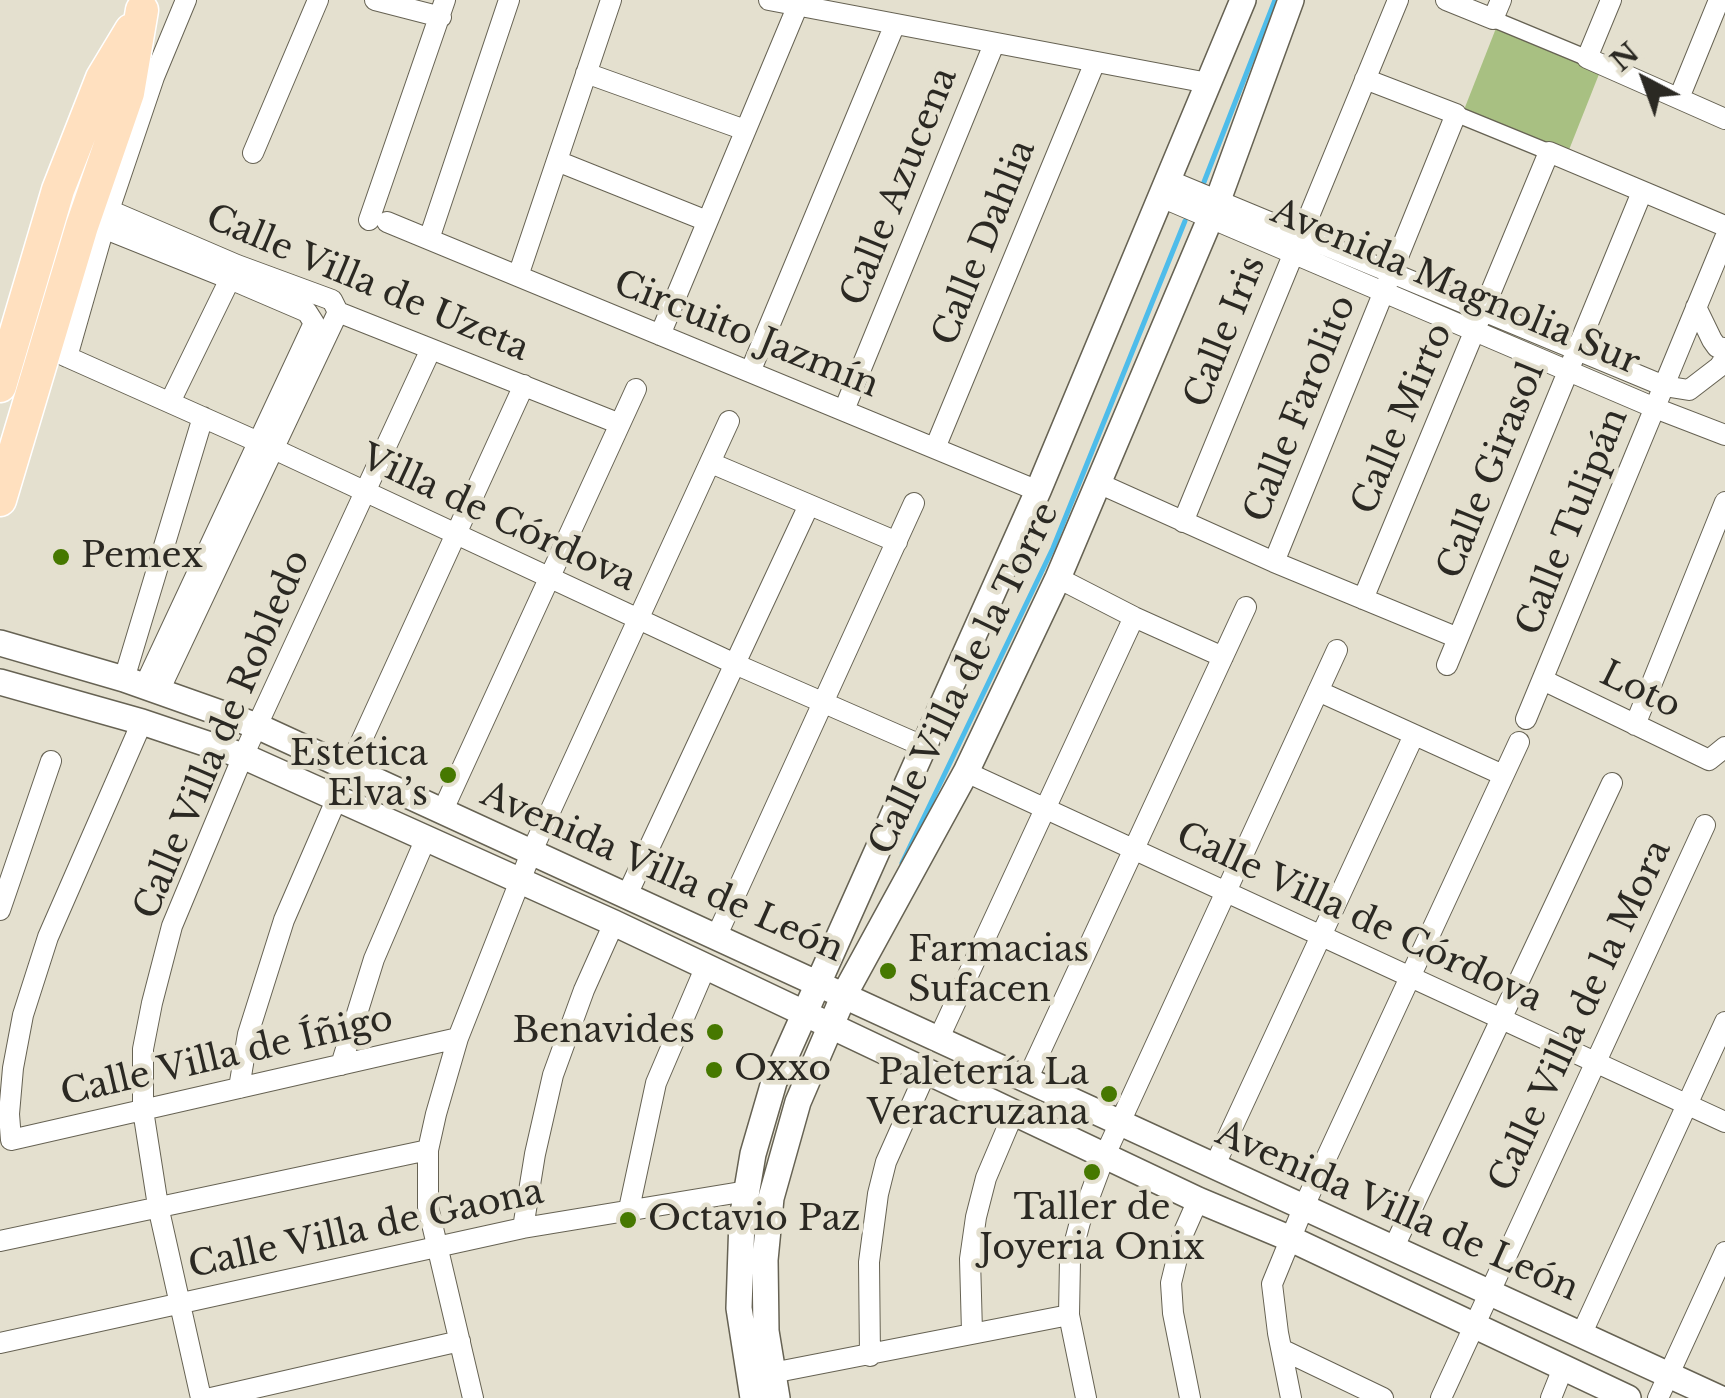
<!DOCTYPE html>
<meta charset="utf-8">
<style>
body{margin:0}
#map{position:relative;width:1725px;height:1398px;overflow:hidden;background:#e4e0cf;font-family:"Libre Baskerville",serif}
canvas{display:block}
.north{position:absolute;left:1595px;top:30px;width:100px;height:100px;-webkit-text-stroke:8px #e4e0cf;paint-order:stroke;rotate:319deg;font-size:28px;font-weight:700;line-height:40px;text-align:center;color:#2b2923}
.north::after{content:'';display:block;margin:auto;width:35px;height:45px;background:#2b2923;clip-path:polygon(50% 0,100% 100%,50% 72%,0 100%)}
</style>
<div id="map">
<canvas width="1725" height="1398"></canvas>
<div class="north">N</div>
</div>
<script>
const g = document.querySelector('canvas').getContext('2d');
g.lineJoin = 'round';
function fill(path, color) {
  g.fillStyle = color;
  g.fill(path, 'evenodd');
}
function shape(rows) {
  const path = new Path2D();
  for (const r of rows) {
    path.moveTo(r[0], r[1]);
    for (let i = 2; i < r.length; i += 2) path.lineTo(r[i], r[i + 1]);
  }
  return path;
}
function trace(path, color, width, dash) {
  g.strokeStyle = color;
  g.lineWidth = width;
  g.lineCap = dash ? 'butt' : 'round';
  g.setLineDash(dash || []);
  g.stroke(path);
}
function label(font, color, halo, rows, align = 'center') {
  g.font = font + ' "Libre Baskerville",serif';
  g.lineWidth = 9;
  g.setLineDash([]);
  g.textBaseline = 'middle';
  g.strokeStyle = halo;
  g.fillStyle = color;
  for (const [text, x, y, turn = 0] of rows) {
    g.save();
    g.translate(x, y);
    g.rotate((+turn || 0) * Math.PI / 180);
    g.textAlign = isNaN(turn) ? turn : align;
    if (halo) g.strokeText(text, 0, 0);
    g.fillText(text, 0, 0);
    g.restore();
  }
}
fill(shape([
 [1500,18,1605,59,1565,160,1460,120]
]), '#a8c082');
trace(shape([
 [1204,182,1275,0],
 [902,863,1053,548,1185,221]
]), '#4ebcea', 5);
const pedestrian = shape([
 [1493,19,1587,58],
 [1456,114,1549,152]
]);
const minor = shape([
 [375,0,441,17],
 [769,0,1208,83],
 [1446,0,1493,19,1501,0],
 [1611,0,1587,58,1725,119],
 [586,73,745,130],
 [1679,98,1719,0],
 [253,153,318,0],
 [557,161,707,221],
 [1168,180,1664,386,1689,390,1719,367,1725,358],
 [1161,197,1655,408,1725,435],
 [87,208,109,210,237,265,332,300,338,312,620,424],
 [369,220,445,0],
 [387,222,1038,491],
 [82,226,103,228,230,279,307,312,314,323,144,687],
 [429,239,509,0],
 [518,276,611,0],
 [1696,307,1712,340,1717,347,1725,348],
 [660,335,798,5],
 [45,347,274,449,735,664,925,747],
 [67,357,109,210,154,77,186,0],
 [750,372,895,24],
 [170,402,230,279],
 [844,410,994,44],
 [935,448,1095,62],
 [711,463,897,542],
 [1098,483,1274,562,1458,638],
 [1183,522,1398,0],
 [1274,562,1456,114,1365,79],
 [1058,578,1134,617,1223,657],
 [1363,599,1549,152,1725,226],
 [1447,665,1642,192],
 [124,679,203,417],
 [1543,680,1709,760,1725,747],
 [159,691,338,312],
 [1318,691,1503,775],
 [1526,719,1725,238],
 [142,722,48,937,23,1015,13,1068,9,1114,11,1140,458,1038],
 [1635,725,1725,502],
 [349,768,524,385],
 [966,772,1725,1122],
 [442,812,636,389],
 [627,895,809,505],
 [0,910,51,761],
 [717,935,914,503],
 [938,1040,1134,617],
 [341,1065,374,959,426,838],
 [1026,1082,1246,607],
 [239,1088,248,1034,284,920,337,798],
 [1214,1167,1414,735],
 [629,1209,656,1083,706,966],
 [523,1228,535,1154,553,1075,584,990,614,923],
 [0,1241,428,1150],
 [1393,1249,1612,783],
 [972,1332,970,1259,976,1217,986,1178,1014,1112],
 [1581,1335,1725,1022],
 [0,1343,523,1228,747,1191],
 [1283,1350,1383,1398],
 [870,1356,869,1262,878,1194,886,1162,927,1070],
 [772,1373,1069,1315],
 [201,1398,158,1206,143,1110,143,1049,152,1003,172,926,243,756,431,349],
 [211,1398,460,1341],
 [473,1398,428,1207,428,1150,436,1114,458,1038,531,853,729,421],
 [1086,1398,1069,1315,1070,1260,1080,1222,1105,1155,1337,650],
 [1190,1398,1173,1313,1171,1283,1183,1234,1198,1200],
 [1291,1398,1278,1333,1272,1284,1304,1206,1519,742],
 [1441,1398,1705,825],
 [1551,1398,1563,1368],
 [1658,1398,1725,1252]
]);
const tertiary = shape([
 [0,643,124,679,257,726,1719,1398],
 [0,682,142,722,243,756,614,923,1198,1200,1291,1239,1628,1398],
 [753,1398,739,1308,742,1219,753,1154,774,1082,1038,491,1243,0],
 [777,1398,766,1331,765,1260,771,1198,798,1102,844,995,966,772,1058,578,1218,200,1291,0]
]);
const primary = shape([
 [0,386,58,190,102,78,131,30],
 [0,500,82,226,128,93,142,10]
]);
trace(pedestrian, '#666253', 18);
trace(minor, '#666253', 22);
trace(tertiary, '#666253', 28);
trace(primary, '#fff', 35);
trace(pedestrian, '#fff', 15);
trace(minor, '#fff', 20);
trace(tertiary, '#fff', 25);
trace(primary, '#ffe0bf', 32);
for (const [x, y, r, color] of [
 [61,557,10,"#467800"],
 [448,775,10,"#467800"],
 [888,971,10,"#467800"],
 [715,1032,10,"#467800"],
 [714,1070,10,"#467800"],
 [1109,1094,10,"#467800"],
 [1092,1172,10,"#467800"],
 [628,1220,10,"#467800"]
]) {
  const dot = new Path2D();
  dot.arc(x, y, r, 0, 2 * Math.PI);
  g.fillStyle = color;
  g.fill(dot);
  trace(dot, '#e4e0cf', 4);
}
label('35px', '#2b2923', '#e4e0cf', [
 ["Calle Azucena",900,187,-68],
 ["Calle Dahlia",985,243,-68],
 ["Calle Villa de Uzeta",367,284,23],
 ["Avenida Magnolia Sur",1455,288,23],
 ["Calle Iris",1226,332,-68],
 ["Circuito Jazmín",746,335,22],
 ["Calle Farolito",1301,409,-68],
 ["Calle Mirto",1403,419,-67],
 ["Calle Girasol",1492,471,-68],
 ["Villa de Córdova",498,519,25],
 ["Calle Tulipán",1573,522,-68],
 ["Calle Villa de la Torre",965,679,-64],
 ["Loto",1640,691,26],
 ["Calle Villa de Robledo",223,735,-67],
 ["Avenida Villa de León",662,873,24],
 ["Calle Villa de Córdova",1359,918,25],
 ["Calle Villa de la Mora",1581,1016,-65],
 ["Calle Villa de Íñigo",227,1057,-13],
 ["Avenida Villa de León",1397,1212,24],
 ["Calle Villa de Gaona",366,1230,-12]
]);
label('35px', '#2b2923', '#e4e0cf', [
 ["Pemex",81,557],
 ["Estética",428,755,"right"],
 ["Elva’s",428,795,"right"],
 ["Farmacias",908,951],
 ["Sufacen",908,991],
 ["Benavides",695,1032,"right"],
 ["Oxxo",734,1070],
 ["Paletería La",1089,1074,"right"],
 ["Veracruzana",1089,1114,"right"],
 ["Taller de",1092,1209,"center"],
 ["Joyeria Onix",1092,1249,"center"],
 ["Octavio Paz",648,1220]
], 'left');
</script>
